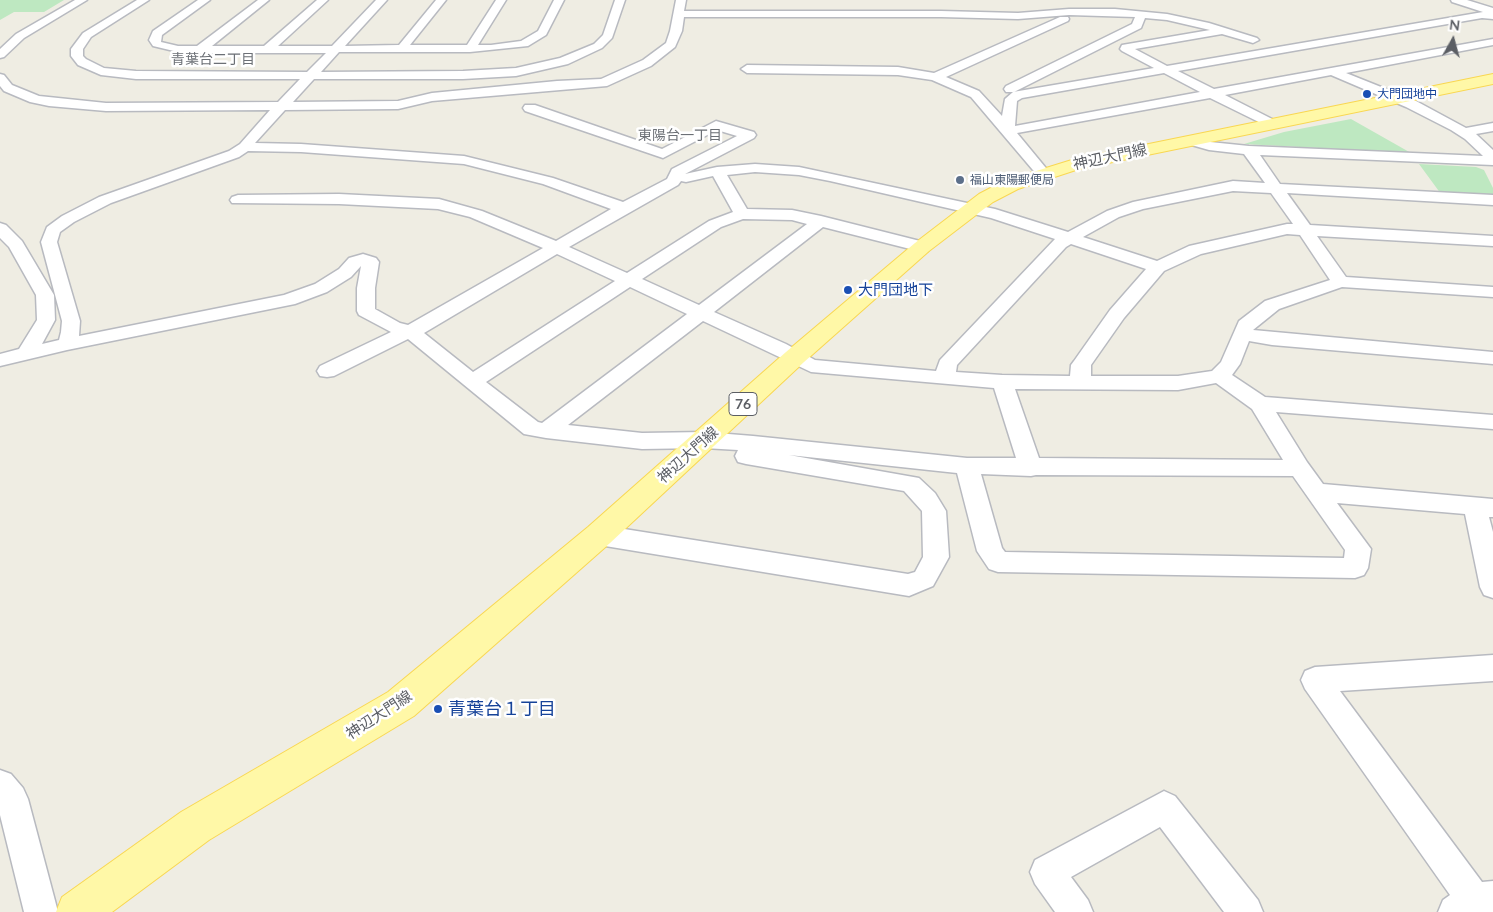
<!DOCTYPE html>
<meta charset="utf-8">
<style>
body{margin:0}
#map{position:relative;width:1493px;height:912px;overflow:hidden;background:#efede3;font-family:Lato,sans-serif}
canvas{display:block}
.north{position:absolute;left:1428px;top:15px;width:50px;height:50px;-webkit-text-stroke:4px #fff;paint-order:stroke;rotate:7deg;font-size:14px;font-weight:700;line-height:20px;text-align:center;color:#5b5e64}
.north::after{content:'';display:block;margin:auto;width:18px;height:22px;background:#5b5e64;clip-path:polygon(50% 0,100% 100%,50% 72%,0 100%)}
</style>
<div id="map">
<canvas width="1493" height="912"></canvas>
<div class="north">N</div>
</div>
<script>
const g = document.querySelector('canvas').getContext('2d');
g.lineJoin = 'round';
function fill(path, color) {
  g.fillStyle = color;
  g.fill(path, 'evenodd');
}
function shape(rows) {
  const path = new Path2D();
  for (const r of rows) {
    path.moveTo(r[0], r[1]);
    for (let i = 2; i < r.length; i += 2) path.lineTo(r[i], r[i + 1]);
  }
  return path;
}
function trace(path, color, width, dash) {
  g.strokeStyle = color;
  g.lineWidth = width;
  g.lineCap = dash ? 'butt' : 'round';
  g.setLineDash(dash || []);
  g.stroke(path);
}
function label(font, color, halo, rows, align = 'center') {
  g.font = font + ' Lato,"Noto Sans JP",sans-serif';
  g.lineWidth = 5;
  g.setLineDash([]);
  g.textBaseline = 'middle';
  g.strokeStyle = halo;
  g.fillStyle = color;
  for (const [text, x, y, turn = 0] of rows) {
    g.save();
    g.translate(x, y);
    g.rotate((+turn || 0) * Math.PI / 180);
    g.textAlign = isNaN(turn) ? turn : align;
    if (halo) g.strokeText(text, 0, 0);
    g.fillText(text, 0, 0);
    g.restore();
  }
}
fill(shape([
 [0,0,64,0,44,12,14,12,0,20],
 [1351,119,1411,153,1244,144,1284,132],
 [1419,164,1476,167,1484,170,1493,188,1493,196,1441,194]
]), '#bee8c1');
const minor = shape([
 [75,0,87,0,24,38,4,57,0,58,0,49,16,34,75,0],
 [137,0,149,0,91,37,83,49,83,56,86,59,104,68,136,71,307,72,326,53,200,53,178,52,153,46,149,40,153,31,198,0,210,0,162,35,161,42,178,46,197,46,258,0,269,0,212,46,264,46,317,0,328,0,278,46,332,46,376,0,387,0,345,46,399,45,436,0,446,0,410,45,467,45,496,0,506,0,478,45,491,45,521,41,538,31,554,0,564,0,546,35,528,46,470,52,339,52,321,72,463,71,516,68,560,58,594,44,603,35,615,0,625,0,612,38,602,48,568,64,516,76,463,79,314,79,293,102,398,101,432,93,557,81,601,79,643,60,666,43,670,31,676,0,686,0,684,11,941,11,1018,13,1069,9,1115,9,1167,14,1209,23,1257,38,1259,40,1253,43,1222,34,1135,49,1167,66,1483,12,1452,2,1451,0,1467,0,1493,8,1493,19,1482,18,1178,71,1214,89,1493,39,1493,45,1346,73,1416,101,1466,128,1493,123,1493,131,1476,134,1493,150,1493,165,1260,155,1280,184,1493,195,1493,205,1287,193,1310,225,1493,236,1493,246,1317,236,1346,277,1493,287,1493,297,1342,287,1279,309,1253,330,1493,352,1493,364,1272,345,1249,341,1240,364,1232,375,1265,397,1493,415,1493,429,1276,412,1307,462,1323,484,1493,499,1493,517,1489,517,1493,532,1493,598,1484,595,1480,587,1465,514,1337,503,1371,549,1368,568,1364,575,1355,578,998,572,989,569,977,551,957,473,789,455,919,478,935,493,946,511,949,557,933,586,909,596,599,545,590,542,587,535,590,528,599,525,908,574,915,572,923,557,922,511,904,491,746,464,738,462,735,456,738,450,704,448,642,449,546,438,524,434,408,339,334,376,327,377,320,376,317,371,320,366,391,332,359,315,357,311,357,288,361,266,351,277,327,292,295,304,67,350,0,366,0,354,19,349,37,320,36,295,9,247,0,238,0,223,6,225,22,241,54,295,55,320,42,344,59,340,61,332,62,321,41,242,47,227,62,216,99,197,229,151,240,144,270,110,106,111,49,106,30,102,4,91,0,86,0,74,4,75,12,85,39,96,106,103,278,102,300,79,136,79,101,75,78,65,71,56,71,49,83,33,137,0],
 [1069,15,1135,17,1132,24,1006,86,1004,89,1006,92,1014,92,1141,28,1145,18,1167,20,1210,30,1122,45,1120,49,1122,51,1154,68,1013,92,1005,99,1002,116,979,91,946,77,1068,21,1069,19,1068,17,1060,17,934,73,898,67,747,65,741,69,747,73,898,75,932,80,971,97,1038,176,1043,177,1048,176,1050,173,1017,133,1210,98,1271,128,1276,127,1278,124,1276,121,1225,95,1331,75,1406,107,1451,130,1465,139,1483,156,1249,146,1210,142,1193,137,1188,138,1186,141,1188,144,1209,150,1244,154,1265,183,1233,181,1133,202,1107,211,1068,232,995,209,799,167,755,164,717,167,685,174,754,138,756,135,754,132,716,121,662,149,535,105,525,105,523,108,525,111,663,158,717,130,737,136,672,169,667,179,623,202,553,178,464,156,301,144,255,143,285,110,398,109,432,101,607,86,651,66,675,47,682,31,684,17,941,17,1018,19,1069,15],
 [1164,73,1200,92,1015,126,1017,101,1022,98,1164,73],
 [248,151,301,152,464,164,543,184,611,209,556,241,482,211,439,199,339,194,238,195,232,197,230,200,232,203,339,204,438,209,470,217,543,248,408,325,400,323,375,309,375,288,379,262,376,258,363,254,349,258,339,269,315,284,284,295,79,336,80,321,57,242,60,232,74,222,111,203,239,157,248,151],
 [755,172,799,175,830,181,991,218,1055,239,940,360,936,371,815,360,786,344,714,312,823,227,922,252,928,251,930,247,928,243,821,216,792,210,747,209,727,175,755,172],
 [713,176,733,212,709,221,627,273,569,247,678,185,681,181,686,182,713,176],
 [1233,191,1271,193,1293,224,1287,224,1189,246,1157,261,1083,237,1119,217,1143,209,1233,191],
 [743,219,792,220,807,224,699,305,642,279,721,227,743,219],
 [1287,234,1300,235,1330,280,1265,301,1239,321,1221,362,1212,371,1178,376,1091,376,1091,365,1124,318,1164,271,1201,254,1287,234],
 [1071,244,1146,269,1110,310,1074,361,1071,365,1070,376,1002,375,956,372,957,365,1066,247,1071,244],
 [557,254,615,281,473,372,424,333,557,254],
 [630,287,687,314,542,423,538,422,486,382,630,287],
 [703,321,811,372,994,388,1016,458,967,458,753,436,704,432,642,433,568,425,703,321],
 [1216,383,1252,409,1283,460,1039,458,1015,389,1178,390,1216,383],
 [981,474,1031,476,1036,475,1293,476,1345,550,1344,558,1005,552,1002,548,981,474],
 [1493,655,1493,681,1340,691,1482,882,1493,881,1493,912,1438,912,1443,900,1450,895,1305,689,1301,680,1305,671,1315,667,1493,655],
 [0,770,11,774,23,788,28,799,58,912,24,912,0,815,0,770],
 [1164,791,1175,796,1258,900,1263,912,1224,912,1160,827,1071,877,1088,900,1093,912,1055,912,1035,884,1030,872,1035,860,1164,791]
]);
const major = shape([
 [1493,74,1493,84,1079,169,1018,189,993,202,929,251,804,362,610,543,414,716,209,840,112,912,56,912,62,897,181,812,388,692,588,527,786,352,915,243,979,194,1004,181,1075,159,1493,74]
]);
trace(minor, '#b8bac0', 3);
trace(major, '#f9d752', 2);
fill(minor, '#fff');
fill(major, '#fff8a7');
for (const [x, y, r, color] of [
 [1367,94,5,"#1a4fb4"],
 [960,180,5,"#5c6f8a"],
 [848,290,5,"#1a4fb4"],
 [438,709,5,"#1a4fb4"]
]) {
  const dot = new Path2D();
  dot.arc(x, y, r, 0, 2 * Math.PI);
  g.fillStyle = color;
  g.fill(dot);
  trace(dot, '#fff', 2);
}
label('12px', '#164399', '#fff', [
 ["大門団地中",1377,94]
], 'left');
label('12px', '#4e5e75', '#fff', [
 ["福山東陽郵便局",970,180]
], 'left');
label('14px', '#6c7076', '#fff', [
 ["青葉台二丁目",213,59],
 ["東陽台一丁目",680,135]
]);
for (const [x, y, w] of [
 [743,404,28]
]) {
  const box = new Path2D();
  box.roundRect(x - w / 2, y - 11.5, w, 23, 4);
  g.fillStyle = '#fff';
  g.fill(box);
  trace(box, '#5b5e64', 1);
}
label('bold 14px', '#5b5e64', null, [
 ["76",743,404]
]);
label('15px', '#5b5e64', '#fff', [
 ["神辺大門線",1110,157,-12],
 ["神辺大門線",688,455,-42],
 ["神辺大門線",379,715,-33]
]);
label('15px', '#164399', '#fff', [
 ["大門団地下",858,290]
], 'left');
label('18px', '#164399', '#fff', [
 ["青葉台１丁目",448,709]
], 'left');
</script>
